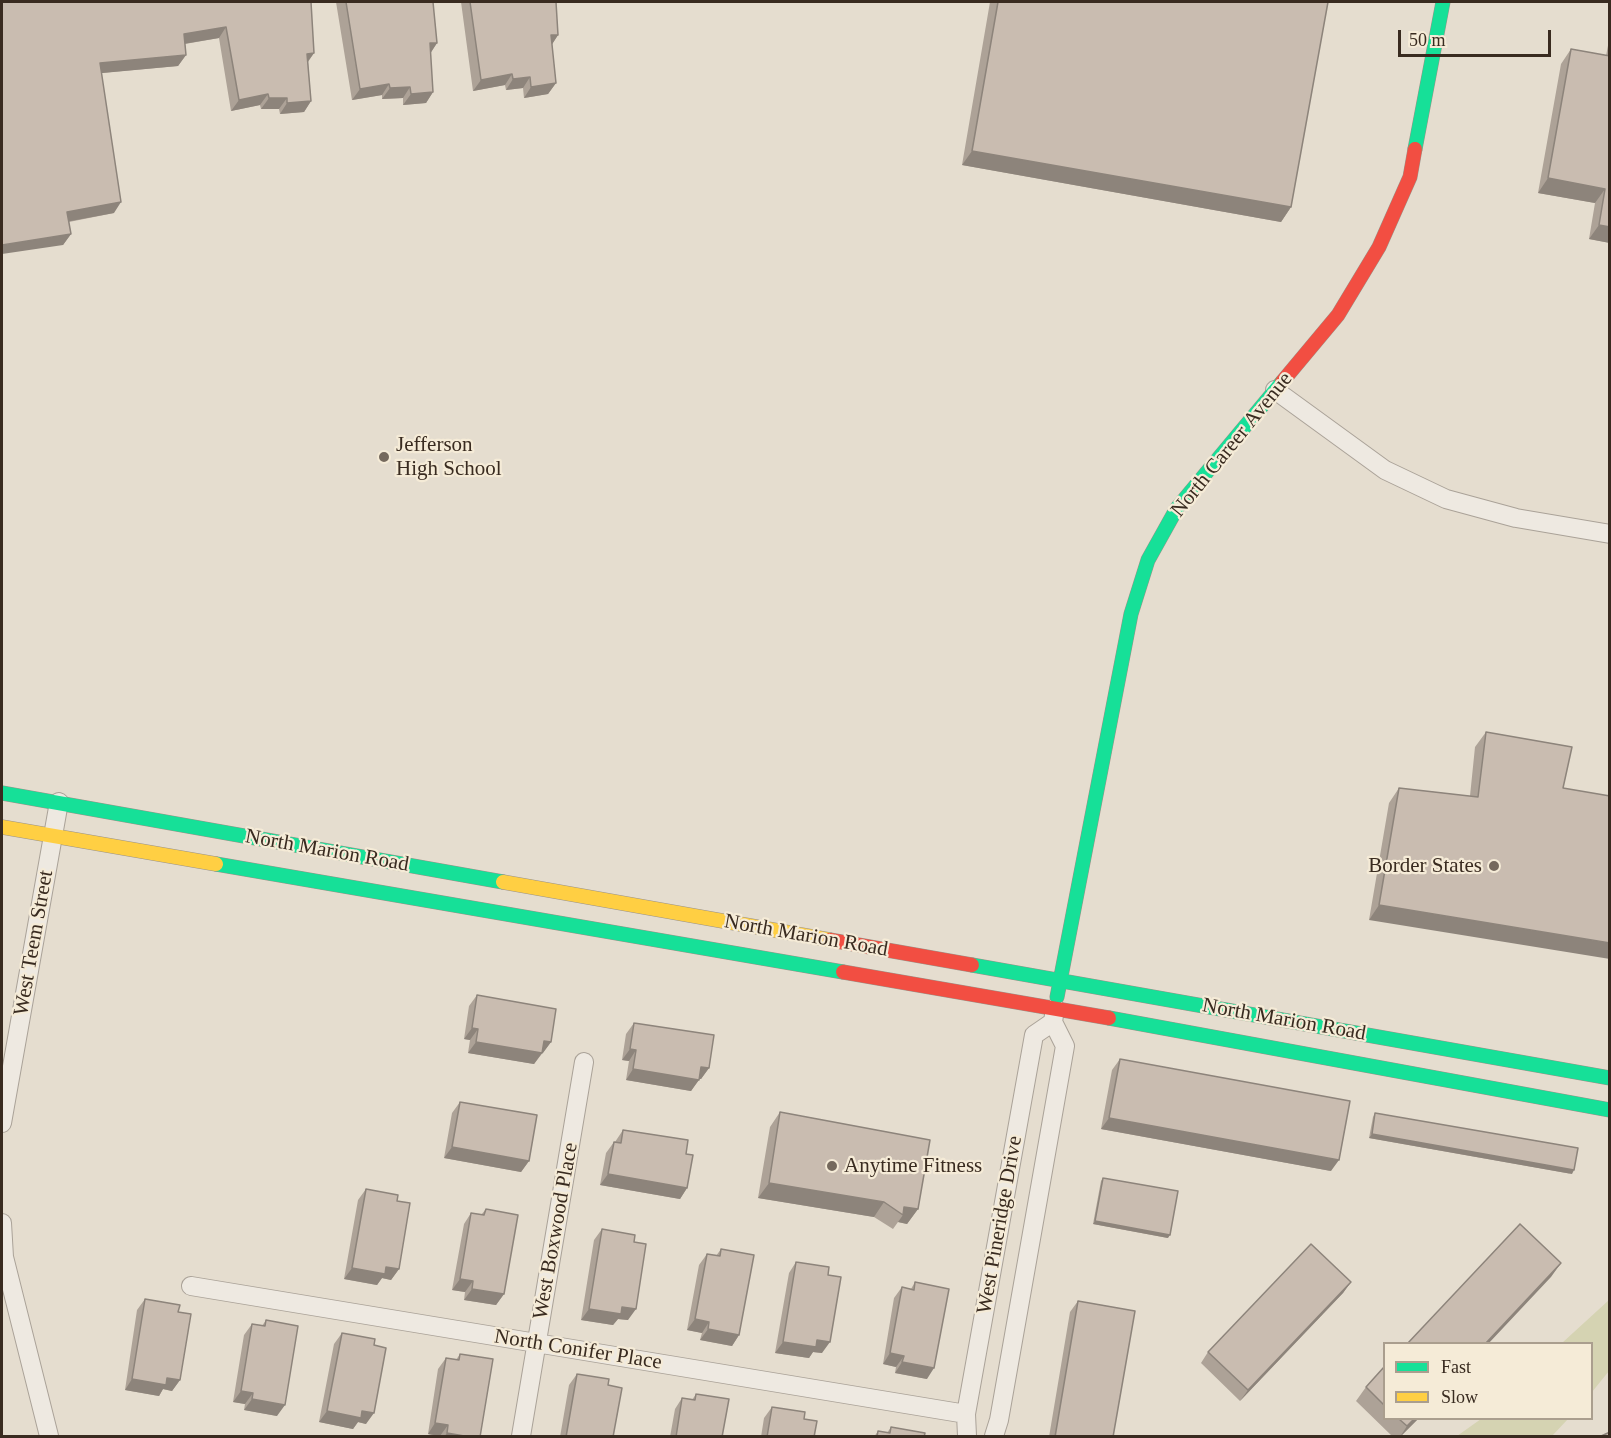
<!DOCTYPE html>
<style>
body{margin:0}
#map{position:relative;width:1611px;height:1438px;overflow:hidden;background:#e5ddcf;font-family:Georgia,serif}
canvas{display:block}
.frame{position:absolute;inset:0;border:3px solid #392b20;pointer-events:none}
.legend{position:absolute;left:1383px;top:1342px;width:210px;height:78px;box-sizing:border-box;background:#f5ebd7;border:2px solid #aa9e8e;margin:0;padding:8px 10px;list-style:none;font-size:18px;color:#392b20}
.legend li{display:flex;align-items:center;gap:12px;height:30px}
.legend b{width:30px;border:2px solid #aa9e8e}
.scale{position:absolute;left:1398px;top:30px;width:153px;height:27px;box-sizing:border-box;border:3px solid #392b20;border-top:0;padding-left:8px;font-size:18px;line-height:21px;white-space:nowrap;color:#392b20;-webkit-text-stroke:4px #f5ebd7;paint-order:stroke}
</style>
<div id="map">
<canvas width="1611" height="1438"></canvas>
<div class="frame"></div>
<ul class="legend">
<li><b style="height:8px;background:#16e098"></b>Fast</li>
<li><b style="height:8px;background:#ffcf43"></b>Slow</li>
</ul>
<div class="scale">50 m</div>
</div>
<script>
const g = document.querySelector('canvas').getContext('2d');
g.lineJoin = 'round';
function fill(path, color) {
  g.fillStyle = color;
  g.fill(path, 'evenodd');
}
function shape(rows) {
  const path = new Path2D();
  for (const r of rows) {
    path.moveTo(r[0], r[1]);
    for (let i = 2; i < r.length; i += 2) path.lineTo(r[i], r[i + 1]);
  }
  return path;
}
function trace(path, color, width, dash) {
  g.strokeStyle = color;
  g.lineWidth = width;
  g.lineCap = dash ? 'butt' : 'round';
  g.setLineDash(dash || []);
  g.stroke(path);
}
function label(font, color, halo, rows, align = 'center') {
  g.font = font + ' Georgia,serif';
  g.lineWidth = 4.5;
  g.setLineDash([]);
  g.textBaseline = 'middle';
  g.strokeStyle = halo;
  g.fillStyle = color;
  for (const [text, x, y, turn = 0] of rows) {
    g.save();
    g.translate(x, y);
    g.rotate((+turn || 0) * Math.PI / 180);
    g.textAlign = isNaN(turn) ? turn : align;
    if (halo) g.strokeText(text, 0, 0);
    g.fillText(text, 0, 0);
    g.restore();
  }
}
fill(shape([
 [1609,1300,1609,1371,1592,1392,1592,1344,1562,1343],
 [1481,1419,1481,1418,1568,1419,1552,1436,1457,1436]
]), '#d5d3b2');
const street = shape([
 [1275,390,1385,470,1446,499,1516,518,1610,534],
 [2,1123,59,802],
 [2,1223,4,1257,49,1436],
 [191,1286,966,1414],
 [521,1436,584,1062],
 [967,1436,966,1414,1034,1035,1053,1022],
 [994,1436,999,1420,1065,1046,1053,1022,1055,1008]
]);
const fast = shape([
 [1415,149,1443,2],
 [2,793,503,882],
 [216,864,843,972],
 [972,965,1610,1078],
 [1057,997,1131,614,1148,560,1177,508,1282,382],
 [1109,1018,1610,1110]
]);
const slow = shape([
 [2,827,216,864],
 [503,882,830,940]
]);
const jam = shape([
 [1282,382,1338,315,1379,247,1410,177,1415,149],
 [830,940,972,965],
 [843,972,1109,1018]
]);
trace(street, '#aaa298', 20);
trace(fast, '#9a9288', 15);
trace(slow, '#9a9288', 15);
trace(jam, '#9a9288', 15);
trace(street, '#eee9e1', 18);
trace(fast, '#16e098', 14);
trace(slow, '#ffcf43', 14);
trace(jam, '#f24e42', 14);
fill(shape([
 [2,2,311,2,314,53,308,62,311,101,304,112,280,114,279,109,261,109,260,105,231,111,219,38,185,44,186,55,178,66,101,73,114,213,69,222,71,234,63,245],
 [336,2,433,2,437,43,430,53,433,92,426,103,403,105,403,98,382,99,382,95,352,100],
 [461,2,556,2,558,35,552,44,556,83,548,94,524,98,523,88,506,90,505,85,473,91],
 [990,2,1328,2,1291,207,1281,222,962,165],
 [1610,35,1610,243,1589,239,1595,203,1538,193,1561,64,1571,49,1606,56],
 [1486,732,1572,747,1369,920,1389,803,1399,788,1470,796,1475,747],
 [477,995,551,1042,534,1064,468,1053,470,1040,464,1039,469,1006],
 [634,1023,709,1068,701,1079,699,1079,691,1091,626,1080,629,1061,622,1060,626,1034],
 [1120,1059,1331,1171,1101,1129,1112,1070],
 [460,1102,529,1161,521,1172,444,1158,452,1113],
 [780,1112,918,1209,907,1224,898,1222,893,1229,874,1217,758,1198,770,1127],
 [1375,1113,1572,1174,1369,1138,1373,1117],
 [623,1130,686,1154,687,1188,680,1199,600,1185,606,1153,614,1142,615,1142],
 [1103,1178,1168,1238,1093,1224,1101,1181],
 [366,1189,397,1201,399,1269,391,1280,382,1278,377,1285,344,1279,358,1200],
 [486,1209,504,1294,496,1305,464,1300,465,1292,452,1290,464,1224,471,1213,481,1215],
 [602,1229,634,1242,628,1320,618,1319,613,1325,581,1320,594,1240],
 [721,1249,739,1335,732,1346,700,1340,702,1333,687,1330,699,1265,707,1254,716,1256],
 [796,1262,828,1275,822,1353,813,1352,809,1358,775,1353,789,1273],
 [915,1282,927,1379,895,1373,896,1367,883,1364,894,1298,902,1287,911,1289],
 [1351,1282,1343,1293,1240,1401,1201,1363,1208,1352],
 [145,1299,178,1312,180,1380,172,1391,163,1389,159,1396,125,1390,137,1310],
 [1078,1301,1113,1437,1049,1437,1070,1312],
 [266,1320,277,1416,244,1410,245,1404,233,1402,244,1335,252,1324,262,1326],
 [342,1333,374,1345,366,1424,358,1422,353,1429,319,1422,334,1344],
 [460,1354,480,1437,440,1437,428,1434,438,1369,446,1358,456,1360],
 [1384,1367,1384,1419,1418,1419,1400,1437,1393,1437,1356,1401,1366,1387],
 [577,1374,608,1385,613,1437,560,1437,569,1385],
 [696,1394,722,1437,670,1437,675,1409,682,1398,692,1400],
 [772,1407,804,1419,814,1437,761,1437,764,1418],
 [891,1427,924,1437,874,1437,878,1431,887,1433]
]), '#ada297');
fill(shape([
 [226,27,219,38,177,45,184,34],
 [551,35,558,35,551,46],
 [430,43,437,43,430,54],
 [314,53,306,64,307,54],
 [186,55,178,66,92,74,100,63],
 [512,74,505,85,473,91,481,80],
 [530,77,523,88,506,90,513,79],
 [556,83,548,94,524,98,531,87],
 [389,84,382,95,352,100,360,89],
 [410,87,403,98,382,99,390,88],
 [433,92,426,103,403,105,411,94],
 [268,94,260,105,231,111,239,100],
 [269,98,287,98,279,109,261,109],
 [311,101,304,112,280,114,287,103],
 [972,151,1291,207,1281,222,962,165],
 [1548,178,1605,189,1595,203,1538,193],
 [121,202,114,213,60,223,67,212],
 [1599,225,1610,227,1610,243,1589,239],
 [71,234,63,245,2,254,2,245],
 [1379,905,1610,943,1610,959,1369,920],
 [472,1028,478,1029,470,1040,464,1039],
 [544,1041,551,1042,543,1053,537,1052],
 [476,1042,542,1053,534,1064,468,1053],
 [630,1049,636,1050,629,1061,622,1060],
 [701,1067,709,1068,701,1079,693,1078],
 [633,1069,699,1080,691,1091,626,1080],
 [1109,1118,1339,1160,1331,1171,1101,1129],
 [1372,1134,1574,1170,1572,1174,1369,1138],
 [452,1147,529,1161,521,1172,444,1158],
 [608,1174,687,1188,680,1199,600,1185],
 [769,1183,884,1202,874,1217,758,1198],
 [904,1207,918,1209,907,1224,898,1222,903,1215],
 [1095,1221,1170,1235,1168,1238,1093,1224],
 [1561,1263,1551,1277,1488,1344,1485,1344],
 [386,1267,399,1269,391,1280,382,1278,377,1285,344,1279,352,1268],
 [460,1279,473,1281,465,1292,452,1290],
 [1351,1282,1343,1293,1240,1401,1248,1390],
 [472,1289,504,1294,496,1305,464,1300],
 [622,1307,636,1309,628,1320,618,1319,613,1325,581,1320,589,1309],
 [695,1319,709,1322,702,1333,687,1330],
 [708,1329,739,1335,732,1346,700,1340],
 [817,1340,830,1342,822,1353,813,1352,809,1358,775,1353,783,1342],
 [890,1353,904,1356,896,1367,883,1364],
 [902,1362,934,1368,927,1379,895,1373],
 [167,1378,180,1380,172,1391,163,1389,159,1396,125,1390,132,1379],
 [241,1391,253,1393,245,1404,233,1402],
 [252,1399,285,1405,277,1416,244,1410],
 [327,1411,362,1411,374,1413,366,1424,358,1422,353,1429,319,1422],
 [1414,1419,1418,1419,1400,1437,1407,1426],
 [435,1423,448,1425,440,1436,428,1434],
 [447,1433,470,1437,444,1437]
]), '#8d847b');
const building = shape([
 [2,2,311,2,314,53,307,54,311,101,287,103,287,98,269,98,268,94,239,100,226,27,184,34,186,55,100,63,121,202,67,212,71,234,2,245,2,2],
 [346,2,433,2,437,43,430,43,433,92,411,94,410,87,390,88,389,84,360,89,346,2],
 [470,2,556,2,558,35,551,35,556,83,531,87,530,77,513,79,512,74,481,80,470,2],
 [998,2,1328,2,1291,207,972,151,998,2],
 [1571,49,1610,56,1610,227,1599,225,1605,189,1548,178,1571,49],
 [1486,732,1572,747,1563,788,1610,796,1610,943,1379,905,1399,788,1478,797,1486,732],
 [477,995,556,1009,551,1042,544,1041,542,1053,476,1042,478,1029,472,1028,477,995],
 [634,1023,714,1035,709,1068,701,1067,699,1080,633,1069,636,1050,630,1049,634,1023],
 [1120,1059,1350,1101,1339,1160,1109,1118,1120,1059],
 [460,1102,537,1115,529,1161,452,1147,460,1102],
 [780,1112,930,1140,918,1209,904,1207,903,1215,884,1202,769,1183,780,1112],
 [1375,1113,1578,1148,1574,1170,1372,1134,1375,1113],
 [623,1130,688,1140,686,1154,693,1155,687,1188,608,1174,614,1142,621,1143,623,1130],
 [1103,1178,1178,1191,1170,1235,1095,1221,1103,1178],
 [366,1189,398,1195,397,1201,410,1203,399,1269,386,1267,385,1274,352,1268,366,1189],
 [486,1209,518,1215,504,1294,472,1289,473,1281,460,1279,471,1213,484,1215,486,1209],
 [1520,1224,1561,1263,1485,1344,1407,1344,1520,1224],
 [602,1229,635,1235,634,1242,646,1244,636,1309,622,1307,621,1314,589,1309,602,1229],
 [1311,1244,1351,1282,1248,1390,1208,1352,1311,1244],
 [721,1249,754,1255,739,1335,708,1329,709,1322,695,1319,707,1254,720,1256,721,1249],
 [796,1262,829,1267,828,1275,841,1277,830,1342,817,1340,816,1347,783,1342,796,1262],
 [915,1282,949,1289,934,1368,902,1362,904,1356,890,1353,902,1287,914,1290,915,1282],
 [145,1299,180,1305,178,1312,191,1314,180,1380,167,1378,166,1385,132,1379,145,1299],
 [1078,1301,1135,1311,1113,1437,1055,1437,1078,1301],
 [266,1320,298,1326,285,1405,252,1399,253,1393,241,1391,252,1324,265,1326,266,1320],
 [342,1333,375,1339,374,1345,386,1348,374,1413,362,1411,361,1418,327,1411,342,1333],
 [460,1354,493,1359,480,1437,470,1437,447,1433,448,1425,435,1423,446,1358,459,1360,460,1354],
 [1384,1367,1384,1405,1366,1387,1384,1367],
 [577,1374,609,1379,608,1385,622,1388,613,1437,566,1437,577,1374],
 [696,1394,729,1399,722,1437,676,1437,682,1398,695,1400,696,1394],
 [772,1407,805,1412,804,1419,817,1421,814,1437,767,1437,772,1407],
 [1399,1419,1414,1419,1407,1426,1399,1419],
 [891,1427,925,1433,924,1437,877,1437,878,1431,890,1433,891,1427],
 [1610,1432,1610,1437,1599,1437,1610,1432]
]);
fill(building, '#c9bcb0');
trace(building, '#8d847b', 1.5);
for (const [x, y, r, color] of [
 [384,457,6,"#75695d"],
 [1494,866,6,"#75695d"],
 [832,1166,6,"#75695d"]
]) {
  const dot = new Path2D();
  dot.arc(x, y, r, 0, 2 * Math.PI);
  g.fillStyle = color;
  g.fill(dot);
  trace(dot, '#f5ebd7', 2);
}
label('21px', '#392b20', '#f5ebd7', [
 ["Jefferson",396,445],
 ["High School",396,469],
 ["Border States",1482,866,"right"],
 ["Anytime Fitness",844,1166]
], 'left');
label('21px', '#392b20', '#f5ebd7', [
 ["North Career Avenue",1232,445,-51],
 ["North Marion Road",327,851,10],
 ["North Marion Road",806,936,10],
 ["West Teem Street",34,943,-80],
 ["North Marion Road",1284,1020,10],
 ["West Pineridge Drive",1000,1225,-80],
 ["West Boxwood Place",556,1231,-80],
 ["North Conifer Place",578,1350,9]
]);
</script>
